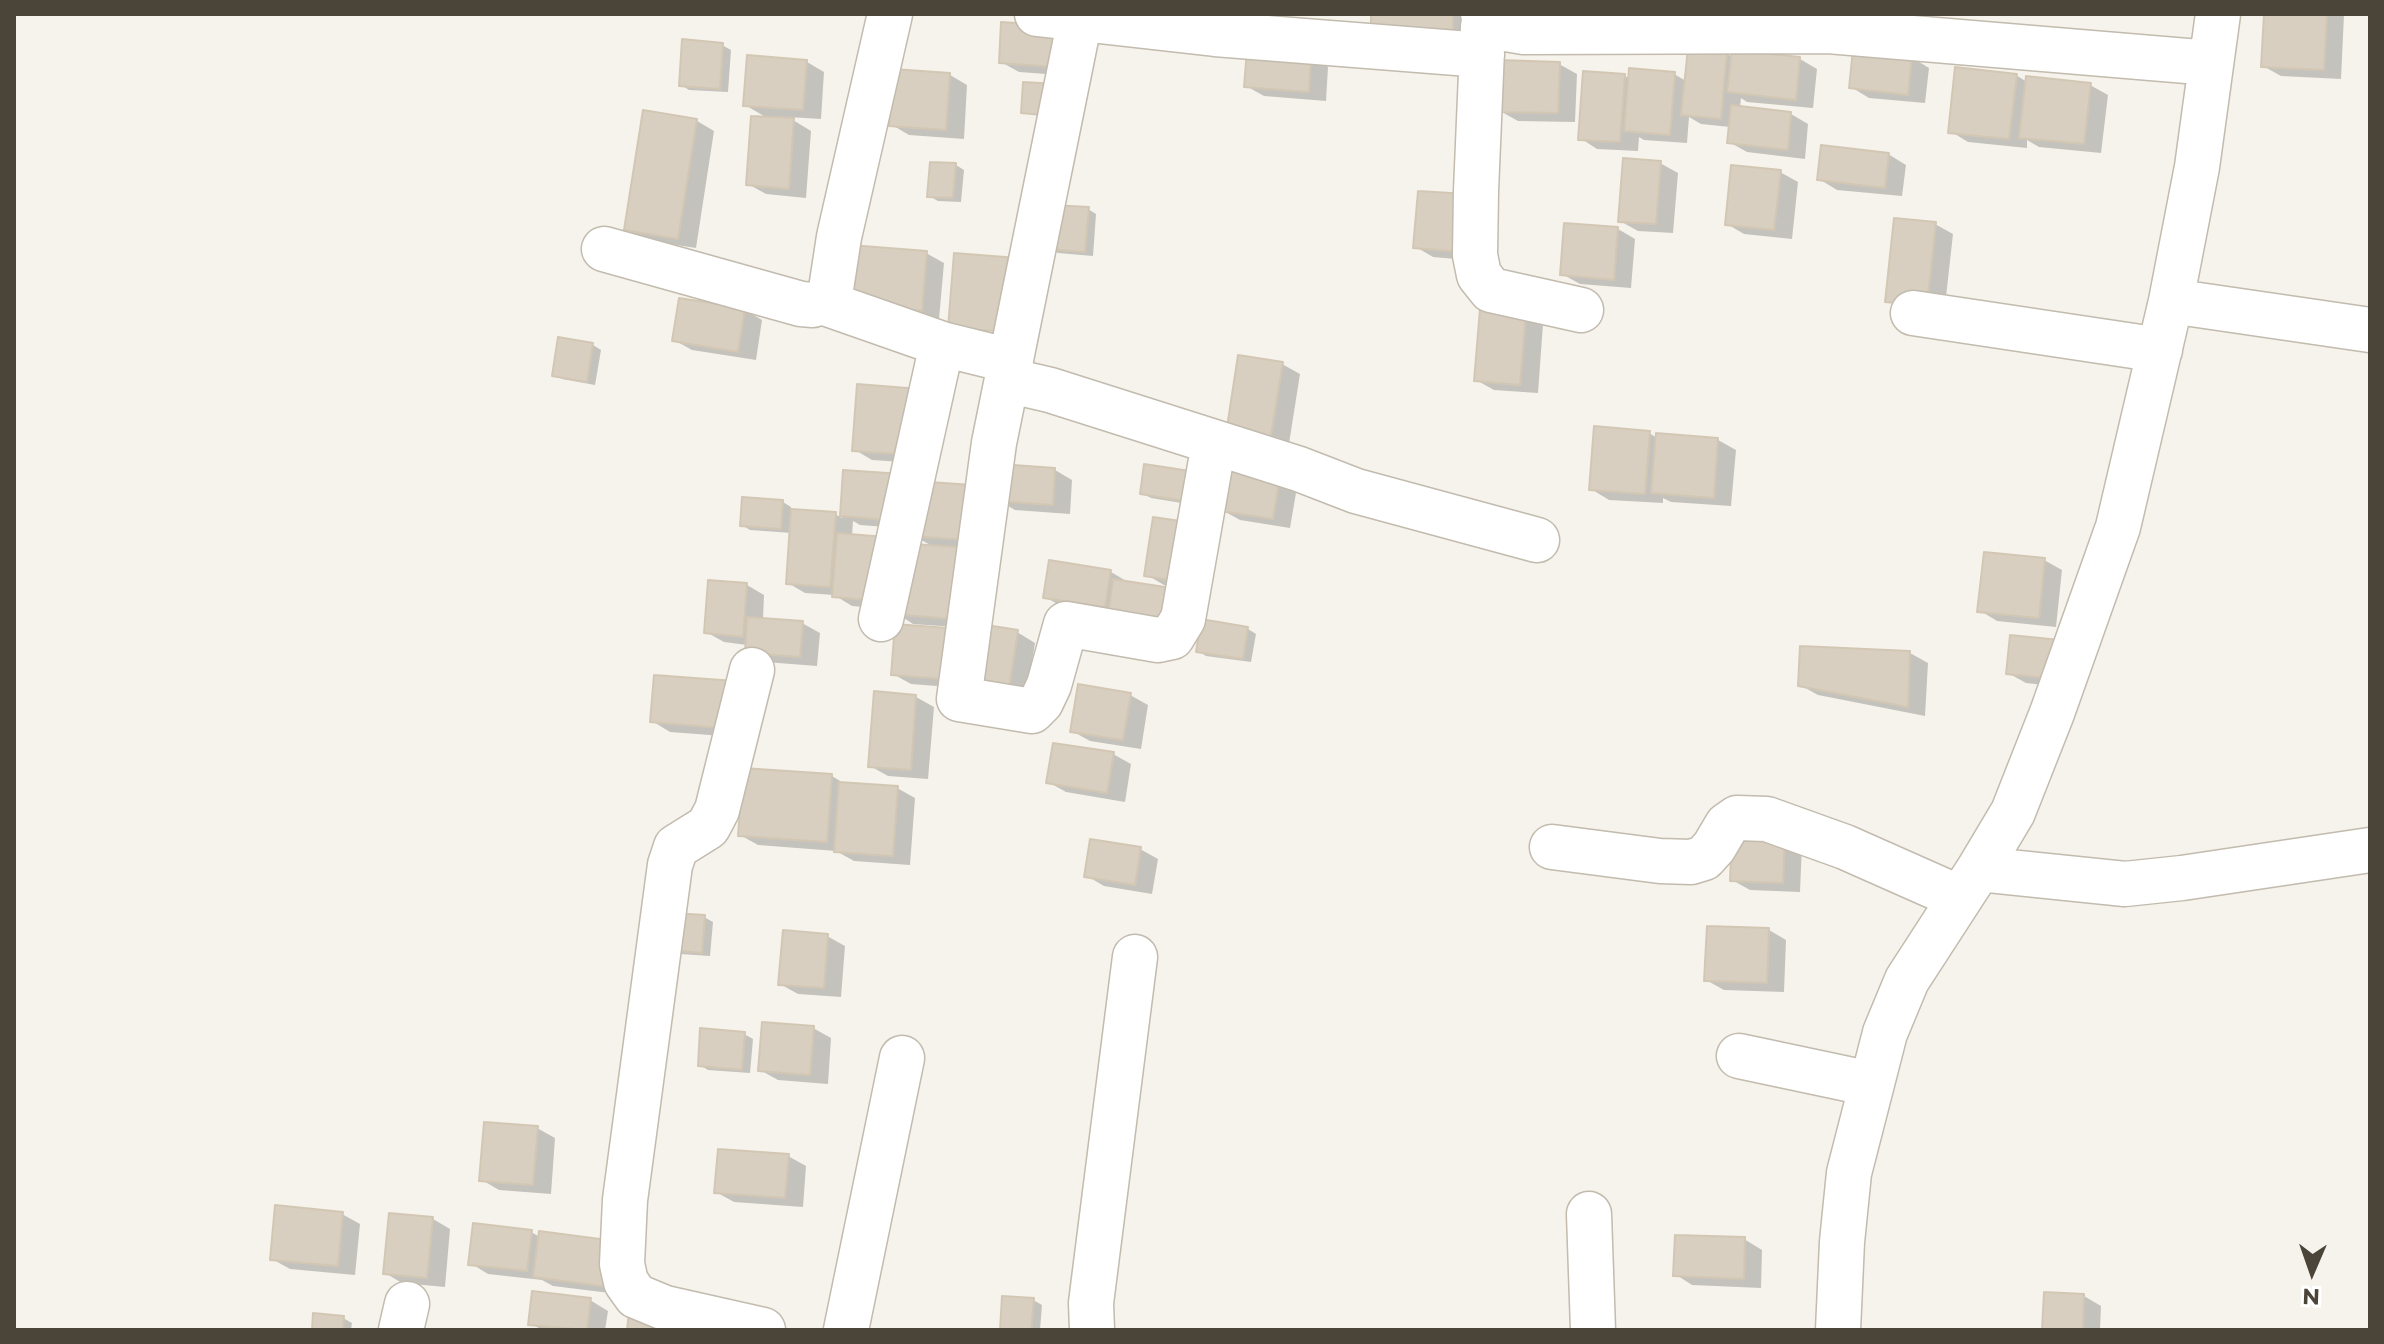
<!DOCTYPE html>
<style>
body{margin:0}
#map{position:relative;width:2384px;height:1344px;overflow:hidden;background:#f6f3ec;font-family:Montserrat,sans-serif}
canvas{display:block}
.frame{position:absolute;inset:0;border:16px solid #4b4439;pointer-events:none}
.north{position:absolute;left:2272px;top:1232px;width:80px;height:80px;-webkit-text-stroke:6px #fff;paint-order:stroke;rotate:182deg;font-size:22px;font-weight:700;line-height:32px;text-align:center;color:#4b4439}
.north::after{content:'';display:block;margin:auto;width:28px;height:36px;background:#4b4439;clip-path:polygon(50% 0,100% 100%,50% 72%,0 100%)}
</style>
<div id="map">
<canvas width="2384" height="1344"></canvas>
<div class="frame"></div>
<div class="north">N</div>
</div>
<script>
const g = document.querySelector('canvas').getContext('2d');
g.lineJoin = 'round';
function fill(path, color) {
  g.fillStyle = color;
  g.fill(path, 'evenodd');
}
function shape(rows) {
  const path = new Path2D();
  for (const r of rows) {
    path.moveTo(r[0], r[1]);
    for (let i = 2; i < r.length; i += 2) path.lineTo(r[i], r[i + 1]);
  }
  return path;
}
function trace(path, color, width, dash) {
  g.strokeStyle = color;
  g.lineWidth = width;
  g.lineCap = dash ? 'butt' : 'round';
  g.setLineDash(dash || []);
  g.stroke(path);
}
fill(shape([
 [1173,14,1277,14,1276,33],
 [1373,14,1471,14,1470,54],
 [2266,14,2344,15,2341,79,2281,76,2263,66],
 [1058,28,1073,76,1019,72,1001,62],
 [722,45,731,50,728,92,689,90,681,85],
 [1727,54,1733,57,1800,59,1817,69,1813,108,1747,102,1741,98,1740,108,1791,114,1808,124,1805,159,1747,152,1729,142,1730,127,1701,124,1689,117,1687,143,1644,140,1639,137,1638,151,1597,149,1580,138,1625,76,1630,79,1674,74,1686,81],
 [1311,56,1328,67,1326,101,1264,96,1246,86],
 [1911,57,1929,68,1925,103,1869,98,1851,87],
 [807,62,824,72,821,119,788,117,811,131,806,198,766,194,748,184,769,119,745,105],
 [1559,64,1577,74,1575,122,1518,121,1500,111],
 [950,75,967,85,964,139,909,135,892,125],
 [2016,75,2027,82,2090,85,2108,95,2101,153,2039,147,2027,140,2027,148,1968,142,1950,131],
 [644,113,697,121,714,131,696,248,644,240,626,229],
 [1888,154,1906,165,1902,196,1837,190,1819,179],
 [1660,163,1678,173,1673,233,1638,231,1620,221],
 [956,165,964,170,961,202,938,201,929,196],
 [1780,172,1798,182,1792,239,1744,234,1727,224],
 [1420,193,1479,261,1433,257,1416,247],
 [1088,209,1096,214,1093,256,1058,253,1050,248],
 [1935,224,1953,234,1944,315,1905,311,1888,301],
 [1618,229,1635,239,1631,288,1580,284,1562,274],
 [926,253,944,263,939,319,865,314],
 [745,310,762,320,756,360,692,350,674,340],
 [1525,314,1543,324,1538,393,1494,390,1476,380],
 [559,339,593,345,601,350,595,385,562,379,554,374],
 [1282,364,1300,374,1288,450,1245,443],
 [859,386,932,464,872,460,855,450],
 [1649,433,1657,438,1718,440,1736,450,1731,506,1671,502,1663,498,1663,503,1609,500,1591,489],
 [1146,466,1194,505,1151,498,1142,493],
 [1229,468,1297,487,1290,528,1240,520,1222,510],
 [1055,470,1072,480,1070,514,1015,510,998,500],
 [845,472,917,485,971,487,981,627,1017,632,1035,643,1026,697,974,689,911,684,893,674,960,631,981,629,913,624,896,613,896,610,852,606,834,595,805,593,788,583,792,533,750,530,742,525,783,502,791,507,791,511,835,514,842,518],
 [853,521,860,525,913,529,912,535,934,547,852,536],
 [1155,520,1194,590,1164,585,1147,575],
 [2044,560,2062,570,2056,627,1997,621,1979,610],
 [1111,572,1128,582,1183,633,1063,607,1045,597],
 [747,585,764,595,763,620,802,623,820,633,817,666,765,662,747,645,724,642,706,632],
 [1248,629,1256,634,1251,662,1206,656,1198,651],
 [2077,652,2072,688,2026,683,2008,673],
 [1910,653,1928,663,1925,716,1818,695,1800,685],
 [735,683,749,738,670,732,652,721],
 [1130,695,1148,705,1141,749,1090,741,1072,731],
 [916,697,934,707,928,779,888,776,870,766],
 [1113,754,1131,764,1125,802,1066,792,1048,782],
 [832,776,845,784,897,788,915,798,910,865,854,861,836,851,758,845,740,835],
 [1734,831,1802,844,1800,892,1750,890,1732,880],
 [1140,849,1158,859,1152,894,1104,886,1087,876],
 [704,917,713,922,710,956,680,954,672,949],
 [1769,930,1786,940,1784,992,1724,990,1706,980],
 [827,936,845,946,841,997,798,994,780,984],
 [813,1028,831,1038,828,1084,778,1080,760,1070],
 [744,1034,753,1039,750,1073,708,1070,700,1065],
 [537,1128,555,1138,551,1194,499,1190,482,1180],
 [788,1156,806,1166,803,1207,734,1202,716,1192],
 [342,1214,360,1224,355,1275,290,1269,272,1259],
 [433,1219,450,1229,445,1287,402,1283,385,1273],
 [531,1232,540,1237,626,1295,553,1286,542,1280,488,1274,470,1263],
 [1744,1239,1762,1250,1761,1288,1692,1285,1675,1274],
 [2084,1296,2101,1306,2100,1330,2044,1330],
 [590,1300,608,1311,605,1330,542,1330,530,1323],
 [1033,1300,1042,1305,1040,1330,1002,1330],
 [343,1318,352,1323,351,1330,314,1330]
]), '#0003');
const building = shape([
 [1371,14,1453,14,1453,45,1371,43,1371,14],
 [2264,14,2327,14,2324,70,2261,67,2264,14],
 [1001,22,1058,26,1056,67,999,63,1001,22],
 [682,39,723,43,720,89,679,86,682,39],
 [1688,48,1727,52,1721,119,1681,115,1688,48],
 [1853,49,1912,55,1908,95,1849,88,1853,49],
 [1247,50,1311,54,1309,92,1244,87,1247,50],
 [1732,50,1800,57,1796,100,1727,92,1732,50],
 [747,55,807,60,803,110,743,106,747,55],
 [1499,60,1560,62,1558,113,1498,112,1499,60],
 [1955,67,2017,74,2009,139,1948,133,1955,67],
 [1629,68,1675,72,1670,135,1624,131,1629,68],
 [893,69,950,73,946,130,889,126,893,69],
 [1583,71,1625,74,1620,142,1578,140,1583,71],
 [2026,76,2091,83,2084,144,2019,138,2026,76],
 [1023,82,1056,84,1053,116,1021,113,1023,82],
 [1731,105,1791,112,1788,150,1727,143,1731,105],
 [643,110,697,119,678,239,624,230,643,110],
 [751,116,794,118,789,189,746,185,751,116],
 [1821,145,1889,153,1885,188,1817,180,1821,145],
 [1623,158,1661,161,1656,224,1618,222,1623,158],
 [930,162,956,163,953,198,927,197,930,162],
 [1731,165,1781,170,1774,230,1725,225,1731,165],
 [1418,191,1467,194,1462,252,1413,248,1418,191],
 [1051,205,1089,207,1085,252,1048,249,1051,205],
 [1894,218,1936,222,1927,306,1885,302,1894,218],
 [1564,223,1618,227,1614,280,1560,275,1564,223],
 [850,245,927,251,922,311,845,305,850,245],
 [954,253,1018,258,1012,332,948,328,954,253],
 [679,298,745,308,738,352,672,341,679,298],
 [1480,309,1526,312,1520,385,1474,381,1480,309],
 [558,337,593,343,587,382,552,376,558,337],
 [1238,355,1283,362,1270,441,1226,434,1238,355],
 [857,384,920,389,915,455,852,451,857,384],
 [1594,426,1650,431,1645,494,1589,490,1594,426],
 [1656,433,1718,438,1714,498,1651,493,1656,433],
 [999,464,1055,468,1053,505,996,501,999,464],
 [1144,464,1190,471,1185,501,1140,494,1144,464],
 [1227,466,1280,475,1273,519,1220,511,1227,466],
 [843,470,902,474,899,521,840,516,843,470],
 [915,481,972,485,968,540,910,536,915,481],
 [742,497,783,500,781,529,740,526,742,497],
 [791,509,836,512,830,587,786,584,791,509],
 [1153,517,1187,522,1177,581,1144,576,1153,517],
 [837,533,885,537,881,601,832,597,837,533],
 [899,543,969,548,964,620,894,614,899,543],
 [1984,552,2045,558,2039,618,1977,612,1984,552],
 [1049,560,1111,570,1105,607,1043,598,1049,560],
 [1113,579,1171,588,1166,625,1108,616,1113,579],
 [708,580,747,583,743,637,704,633,708,580],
 [747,617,803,621,800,657,745,653,747,617],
 [1201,619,1248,627,1243,659,1196,652,1201,619],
 [895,624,960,629,957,680,891,675,895,624],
 [980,624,1018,630,1009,688,970,682,980,624],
 [2010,635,2060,640,2055,679,2006,674,2010,635],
 [1800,646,1910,651,1908,707,1798,686,1800,646],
 [654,675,735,681,732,729,650,722,654,675],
 [1078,684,1131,693,1123,740,1070,732,1078,684],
 [874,691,916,695,911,770,868,767,874,691],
 [1053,743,1114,752,1107,793,1046,783,1053,743],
 [743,768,832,774,827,842,738,836,743,768],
 [839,782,898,786,893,856,834,852,839,782],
 [1732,829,1785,832,1783,883,1730,881,1732,829],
 [1090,839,1141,847,1135,885,1084,877,1090,839],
 [672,913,705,915,702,953,670,950,672,913],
 [1707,926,1769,928,1767,983,1704,981,1707,926],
 [783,930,828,934,824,988,778,985,783,930],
 [762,1022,814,1026,810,1075,758,1071,762,1022],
 [700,1028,745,1032,742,1070,698,1066,700,1028],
 [484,1122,538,1126,533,1185,479,1181,484,1122],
 [718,1149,789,1154,785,1198,714,1193,718,1149],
 [275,1205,343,1212,338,1266,270,1260,275,1205],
 [389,1213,433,1217,427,1278,383,1274,389,1213],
 [473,1223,532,1230,527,1271,468,1265,473,1223],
 [539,1231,615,1241,609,1287,533,1277,539,1231],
 [1675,1235,1745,1237,1744,1279,1673,1276,1675,1235],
 [532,1291,591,1298,587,1330,528,1325,532,1291],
 [2044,1292,2084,1294,2083,1330,2042,1330,2044,1292],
 [1002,1296,1034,1298,1031,1330,1000,1330,1002,1296],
 [629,1312,695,1330,627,1330,629,1312],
 [313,1313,344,1316,343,1330,312,1330,313,1313]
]);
fill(building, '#d8cfc1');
trace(building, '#d3c7b4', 2);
const minor = shape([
 [1037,14,1215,34,1482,55],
 [1483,14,1500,28,1524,32,1828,31,2211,63],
 [1080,19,994,443,959,699,1032,711,1041,702,1049,685,1066,624,1158,640,1172,637,1183,619,1214,443],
 [1483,26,1476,191,1475,255,1479,275,1491,290,1581,310],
 [604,249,801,304,813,305,822,302,828,296,831,289,839,237,890,14],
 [2171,301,2370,330],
 [822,302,942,344,1011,361],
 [1913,313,2160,350],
 [1007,380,1050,390,1299,469,1356,491,1537,540],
 [881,619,942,344],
 [752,670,717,810,708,827,676,847,670,865,625,1200,622,1264,626,1282,636,1296,665,1308,763,1330],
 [1552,847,1660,861,1691,862,1704,858,1714,847,1727,825,1737,818,1767,819,1845,847,1960,898],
 [1979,869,2125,884,2182,878,2370,850],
 [1739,1056,1871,1084],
 [1589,1214,1593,1330],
 [401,1330,407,1304],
 [846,1330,902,1058],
 [1092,1330,1091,1303,1135,957],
 [1838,1330,1842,1242,1849,1173,1885,1033,1907,980,1979,869,2013,812,2052,713,2118,527,2171,301,2197,167,2218,14]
]);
trace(minor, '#c2bbae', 47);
trace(minor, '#fff', 44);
</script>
